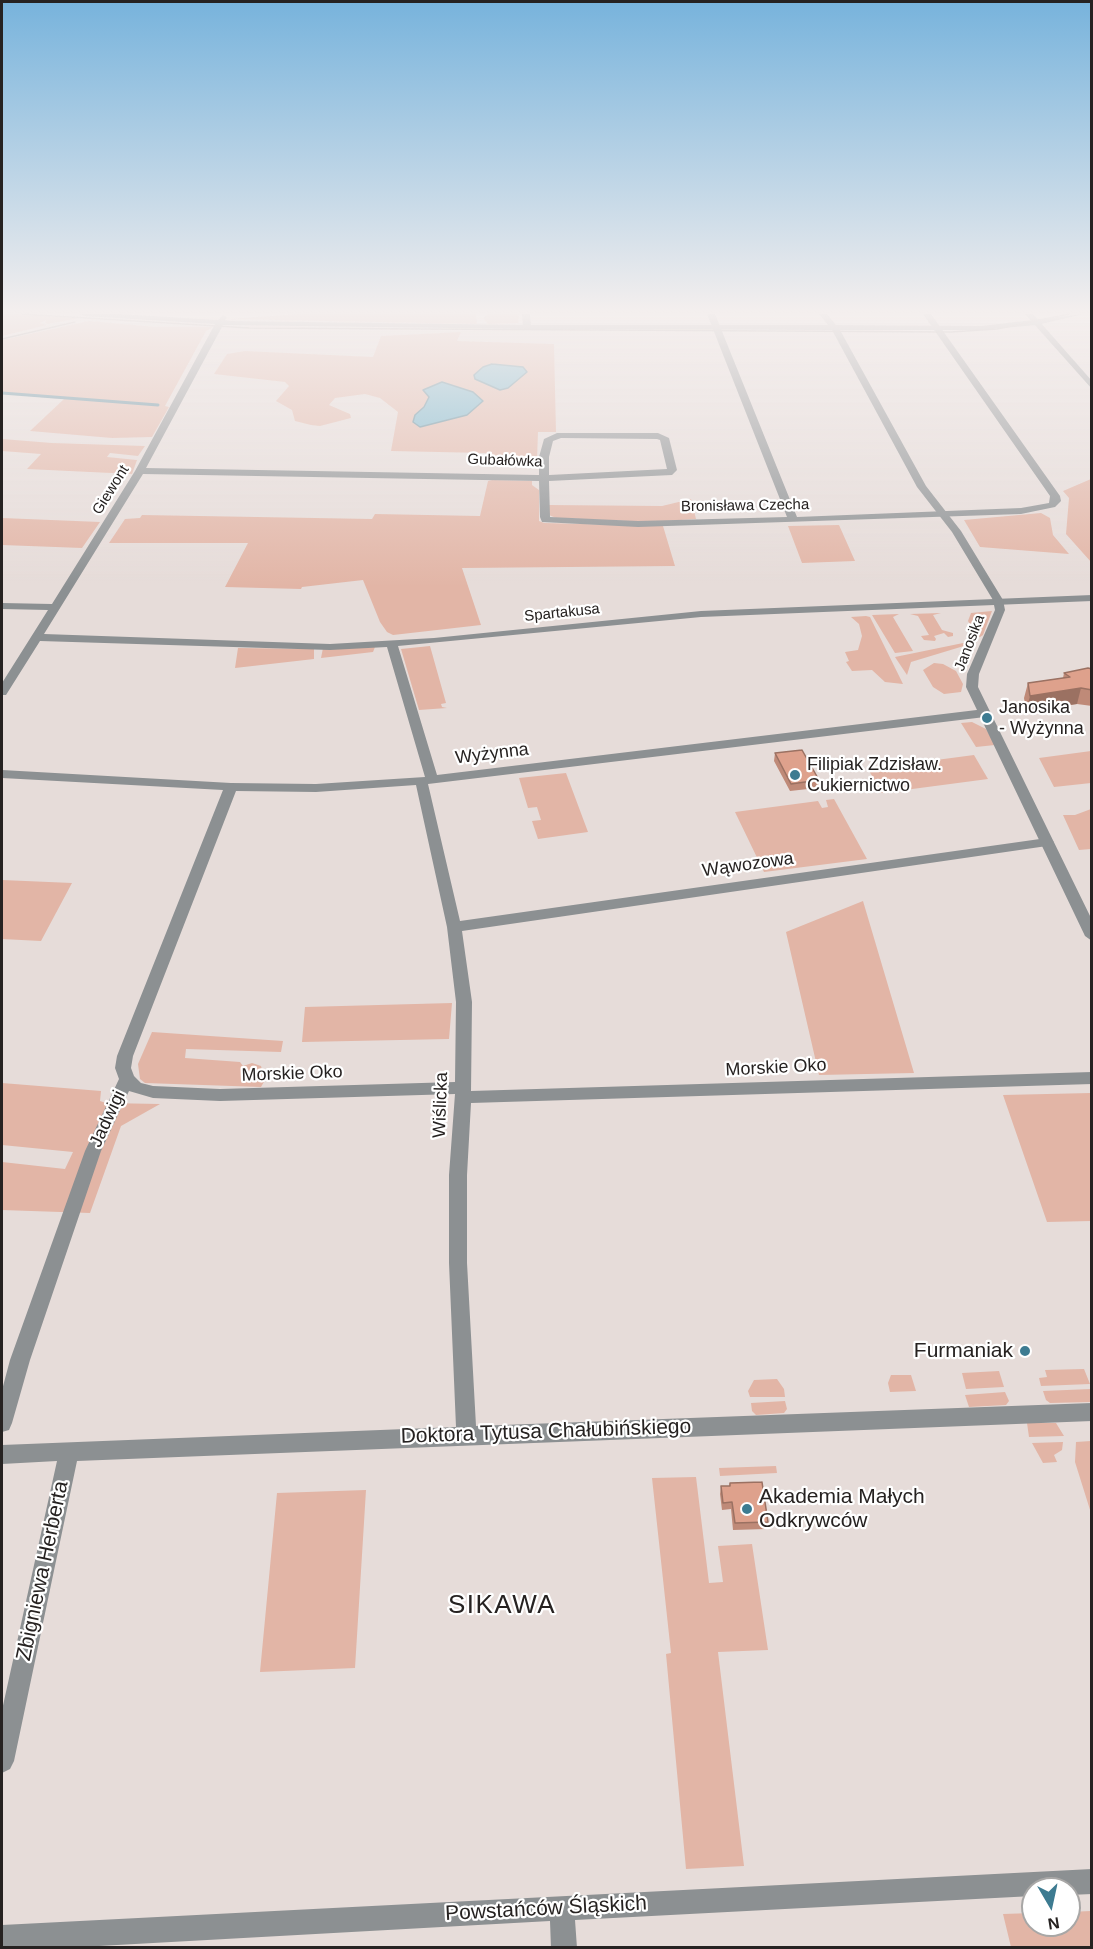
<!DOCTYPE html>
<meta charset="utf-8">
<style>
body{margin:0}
#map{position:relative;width:1093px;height:1949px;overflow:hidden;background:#e6dcd9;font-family:Helvetica,sans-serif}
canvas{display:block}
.frame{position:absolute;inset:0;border:3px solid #262221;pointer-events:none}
.north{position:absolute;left:1021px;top:1877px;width:60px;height:60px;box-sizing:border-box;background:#fff;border:2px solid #a8a7a6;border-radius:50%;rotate:171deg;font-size:16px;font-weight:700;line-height:24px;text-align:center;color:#262221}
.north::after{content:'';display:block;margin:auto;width:21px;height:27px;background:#3d7b91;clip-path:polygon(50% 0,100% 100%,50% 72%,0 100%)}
</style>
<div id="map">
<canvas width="1093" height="1949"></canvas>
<div class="frame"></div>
<div class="north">N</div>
</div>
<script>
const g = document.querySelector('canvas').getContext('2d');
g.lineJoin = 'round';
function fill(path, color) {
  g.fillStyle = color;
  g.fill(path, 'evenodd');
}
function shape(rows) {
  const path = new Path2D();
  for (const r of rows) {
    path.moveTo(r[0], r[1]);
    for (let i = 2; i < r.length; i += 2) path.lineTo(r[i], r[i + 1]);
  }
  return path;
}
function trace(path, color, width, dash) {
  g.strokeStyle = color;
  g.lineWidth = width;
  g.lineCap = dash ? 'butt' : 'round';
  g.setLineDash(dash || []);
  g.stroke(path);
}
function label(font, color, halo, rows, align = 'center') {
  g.font = font + ' Helvetica,sans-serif';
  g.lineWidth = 4.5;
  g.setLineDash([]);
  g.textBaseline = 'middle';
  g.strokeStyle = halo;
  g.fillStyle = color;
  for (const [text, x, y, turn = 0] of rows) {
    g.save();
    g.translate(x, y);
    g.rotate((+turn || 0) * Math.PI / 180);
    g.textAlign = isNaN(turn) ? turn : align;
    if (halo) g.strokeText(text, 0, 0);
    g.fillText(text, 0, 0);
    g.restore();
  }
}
fill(shape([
 [2,314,15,314,79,318,48,324,45,323,46,320,40,323,47,325,2,336],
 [299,314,476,314,477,324,229,319],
 [488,314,519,314,518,323,488,324,483,318],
 [89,321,157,327,213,327,206,331,165,406,169,407,152,437,112,438,30,431,64,399,2,394,2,340],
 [461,332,457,341,554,344,556,432,538,432,537,460,506,459,485,453,391,451,398,412,380,398,365,394,335,398,329,405,350,414,351,418,320,426,311,425,295,421,292,410,276,401,289,386,285,382,214,374,227,354,245,351,373,357,381,336],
 [2,439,52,443,145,446,138,456,110,453,107,457,137,460,132,474,27,469,41,454,2,451],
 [1091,479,1091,562,1066,534,1069,498,1063,491],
 [492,480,532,481,532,485,539,490,539,521,544,523,663,526,675,566,462,568,481,625,393,635,387,632,380,622,363,580,302,587,301,589,225,587,248,543,109,543,125,519,140,518,142,515,372,519,375,514,480,516,488,481],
 [691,499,696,519,650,522,556,518,549,515,549,505,662,506],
 [1041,513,1050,518,1053,535,1069,554,980,547,964,520],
 [2,518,100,522,82,548,2,545],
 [839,525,855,561,802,563,788,526],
 [992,611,983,635,980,637,976,635,968,621,971,613],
 [941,613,933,615,942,630,953,633,953,636,948,637,944,633,934,636,936,639,935,641,924,640,921,636,929,635,918,616,910,614],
 [899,614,893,617,913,651,895,653,872,615],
 [866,616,870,617,903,684,885,682,872,670,852,671,846,662,849,661,845,652,858,650,862,636,859,624,851,617],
 [968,642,977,642,911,662,907,675,895,657],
 [430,646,446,703,441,704,442,707,447,708,419,710,401,649],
 [375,647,373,652,321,658,323,648],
 [238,648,314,649,314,659,235,668],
 [934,663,943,664,956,671,963,684,961,692,944,694,933,687,923,670],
 [972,722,986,729,995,745,976,747,961,723],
 [1091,751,1091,783,1054,787,1039,758],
 [974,755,988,779,882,793,868,769],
 [566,773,588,832,538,839,532,821,541,820,537,807,528,808,519,778],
 [834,799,867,859,764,872,735,812,818,801,822,808,828,807,826,800],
 [1091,809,1091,849,1079,850,1063,815,1075,815],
 [2,880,72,883,41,941,2,939],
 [863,901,914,1073,819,1075,786,932],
 [452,1003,449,1039,302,1042,305,1007],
 [152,1032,239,1038,283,1041,281,1052,186,1049,185,1058,240,1062,243,1066,252,1063,261,1066,265,1080,261,1087,145,1083,140,1079,138,1064],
 [2,1083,101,1091,100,1101,106,1103,160,1104,121,1126,90,1213,2,1210,2,1162,65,1169,73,1152,2,1145],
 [1091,1093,1091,1221,1047,1222,1003,1095],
 [1084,1369,1090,1384,1041,1386,1039,1378,1047,1377,1045,1370],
 [999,1371,1004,1387,966,1389,962,1373],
 [891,1375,911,1375,916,1391,890,1392,888,1383],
 [777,1379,784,1389,785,1397,750,1397,748,1391,754,1380],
 [1091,1389,1091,1402,1050,1403,1046,1400,1043,1391],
 [1005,1392,1009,1401,1006,1405,969,1407,965,1395],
 [785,1401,787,1409,784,1413,756,1415,752,1411,751,1403],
 [1027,1423,1056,1423,1064,1436,1029,1437],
 [1091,1441,1092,1441,1091,1513,1075,1462,1076,1442],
 [1063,1442,1062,1450,1054,1455,1057,1462,1043,1463,1032,1443],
 [776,1466,777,1473,720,1476,719,1468],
 [696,1477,709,1583,723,1582,718,1546,752,1544,768,1650,718,1652,744,1866,686,1869,666,1654,671,1653,652,1478],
 [366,1490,355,1668,260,1672,277,1493],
 [1091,1911,1091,1948,1011,1947,1003,1914,1033,1913,1033,1925,1069,1925,1069,1912]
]), '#e2b5a6');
const water = shape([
 [492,364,523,367,527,372,508,388,500,390,475,379,474,375,483,367,492,364],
 [442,382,473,392,483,401,467,415,420,427,413,422,415,415,424,407,429,397,423,390,442,382]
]);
fill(water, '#6eb2cb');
trace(water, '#588798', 1.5);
trace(shape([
 [2,393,158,405]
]), '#588798', 3);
fill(shape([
 [80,314,119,314,218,320,223,315,227,317,225,320,231,321,527,325,531,327,527,329,223,325,146,468,539,475,539,457,544,439,557,433,658,433,669,438,677,470,672,475,549,481,550,517,638,521,787,517,707,314,715,314,797,517,1021,508,1049,503,1050,496,923,314,931,314,1060,496,1061,501,1055,507,1021,514,638,527,542,522,540,517,539,481,143,474,44,634,330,644,434,638,701,611,1092,595,1092,601,701,617,398,646,437,775,985,709,991,713,985,717,428,784,460,921,1047,838,1054,842,1047,846,462,931,472,1002,471,1091,1092,1072,1092,1084,471,1103,467,1175,467,1263,476,1426,1092,1403,1092,1421,77,1461,14,1761,10,1769,2,1773,2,1710,57,1461,2,1464,2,1445,456,1427,449,1263,449,1175,455,1094,220,1101,153,1098,129,1091,101,1151,30,1360,12,1423,9,1430,2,1432,2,1390,10,1360,85,1151,119,1079,115,1068,117,1056,223,790,2,778,2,770,231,783,316,784,425,777,387,647,330,650,40,641,6,695,2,695,2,683,48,610,2,609,2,603,52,604,135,471,215,324,84,316,80,314],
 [561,438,657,439,660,440,667,469,549,475,549,457,553,441,561,438],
 [416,785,447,927,456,1002,455,1082,220,1089,153,1086,141,1083,134,1076,131,1068,133,1056,236,791,316,792,416,785],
 [1025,314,1033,314,1092,381,1092,389,1025,314],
 [1092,1869,1092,1894,1069,1895,1069,1889,1033,1889,1033,1896,575,1920,577,1948,551,1948,550,1921,63,1948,2,1948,2,1925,1092,1869]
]), '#8c9092');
fill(shape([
 [522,314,530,314,531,325,828,325,819,314,827,314,836,325,981,326,1084,314,1037,325,981,330,840,330,926,486,961,531,1003,600,1005,610,979,674,978,687,1092,920,1092,941,1085,936,966,687,967,674,995,610,993,600,952,532,917,487,832,330,527,329,523,327,522,314]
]), '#8c9092');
trace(shape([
 [22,314,249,328,951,332,997,329,1069,314],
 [2,339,75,322]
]), '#8d8684', 1.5);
fill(shape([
 [1092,669,1092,706,1077,704,1026,711,1024,698,1028,683,1063,678,1064,673],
 [775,753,819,780,817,788,790,791,774,761],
 [730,1483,768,1522,766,1529,733,1530,731,1509,722,1510,720,1494,721,1486,729,1486]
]), '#bf8a78');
fill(shape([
 [1081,688,1077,704,1026,711,1030,696]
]), '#9b7162');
const building = shape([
 [1088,668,1092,669,1092,690,1081,688,1030,696,1028,683,1070,677,1064,673,1088,668],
 [802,750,819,780,791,784,775,753,802,750],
 [762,1482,768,1522,735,1523,732,1502,723,1503,721,1486,730,1486,730,1483,762,1482]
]);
fill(building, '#dea18c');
trace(building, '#9b7162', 1.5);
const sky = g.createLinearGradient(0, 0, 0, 587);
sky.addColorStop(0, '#77b3dc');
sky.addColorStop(0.53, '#f4efee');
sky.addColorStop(1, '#f4efee00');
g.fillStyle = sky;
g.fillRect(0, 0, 1093, 587);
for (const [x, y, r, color] of [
 [987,718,6,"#3d7b91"],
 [795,775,6,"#3d7b91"],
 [1025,1351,6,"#3d7b91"],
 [747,1509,6,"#3d7b91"]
]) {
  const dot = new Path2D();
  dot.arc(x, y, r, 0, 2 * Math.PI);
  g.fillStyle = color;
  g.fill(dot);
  trace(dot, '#fff', 2);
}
label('15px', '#262221', '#fff', [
 ["Gubałówka",505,461,2],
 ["Giewont",111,490,-58],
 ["Bronisława Czecha",745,506,-1],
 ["Spartakusa",562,613,-6],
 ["Janosika",970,643,-69]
]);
label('18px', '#262221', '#fff', [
 ["Janosika",999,708],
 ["- Wyżynna",999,729],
 ["Filipiak Zdzisław.",807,765],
 ["Cukiernictwo",807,786]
], 'left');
label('18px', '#262221', '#fff', [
 ["Wyżynna",492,754,-7],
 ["Wąwozowa",748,865,-8],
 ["Morskie Oko",776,1068,-3],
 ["Morskie Oko",292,1074,-2],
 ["Wiślicka",441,1105,-88],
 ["Jadwigi",108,1119,-65]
]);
label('21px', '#262221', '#fff', [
 ["Furmaniak",1013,1351],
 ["Akademia Małych",759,1497,"left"],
 ["Odkrywców",759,1521,"left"]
], 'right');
label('21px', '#262221', '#fff', [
 ["Doktora Tytusa Chałubińskiego",546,1432,-2],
 ["Zbigniewa Herberta",43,1571,-78],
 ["Powstańców Śląskich",546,1909,-3]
]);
g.letterSpacing = '1.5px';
label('26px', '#262221', '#fff', [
 ["SIKAWA",502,1606]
]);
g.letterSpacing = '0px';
</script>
